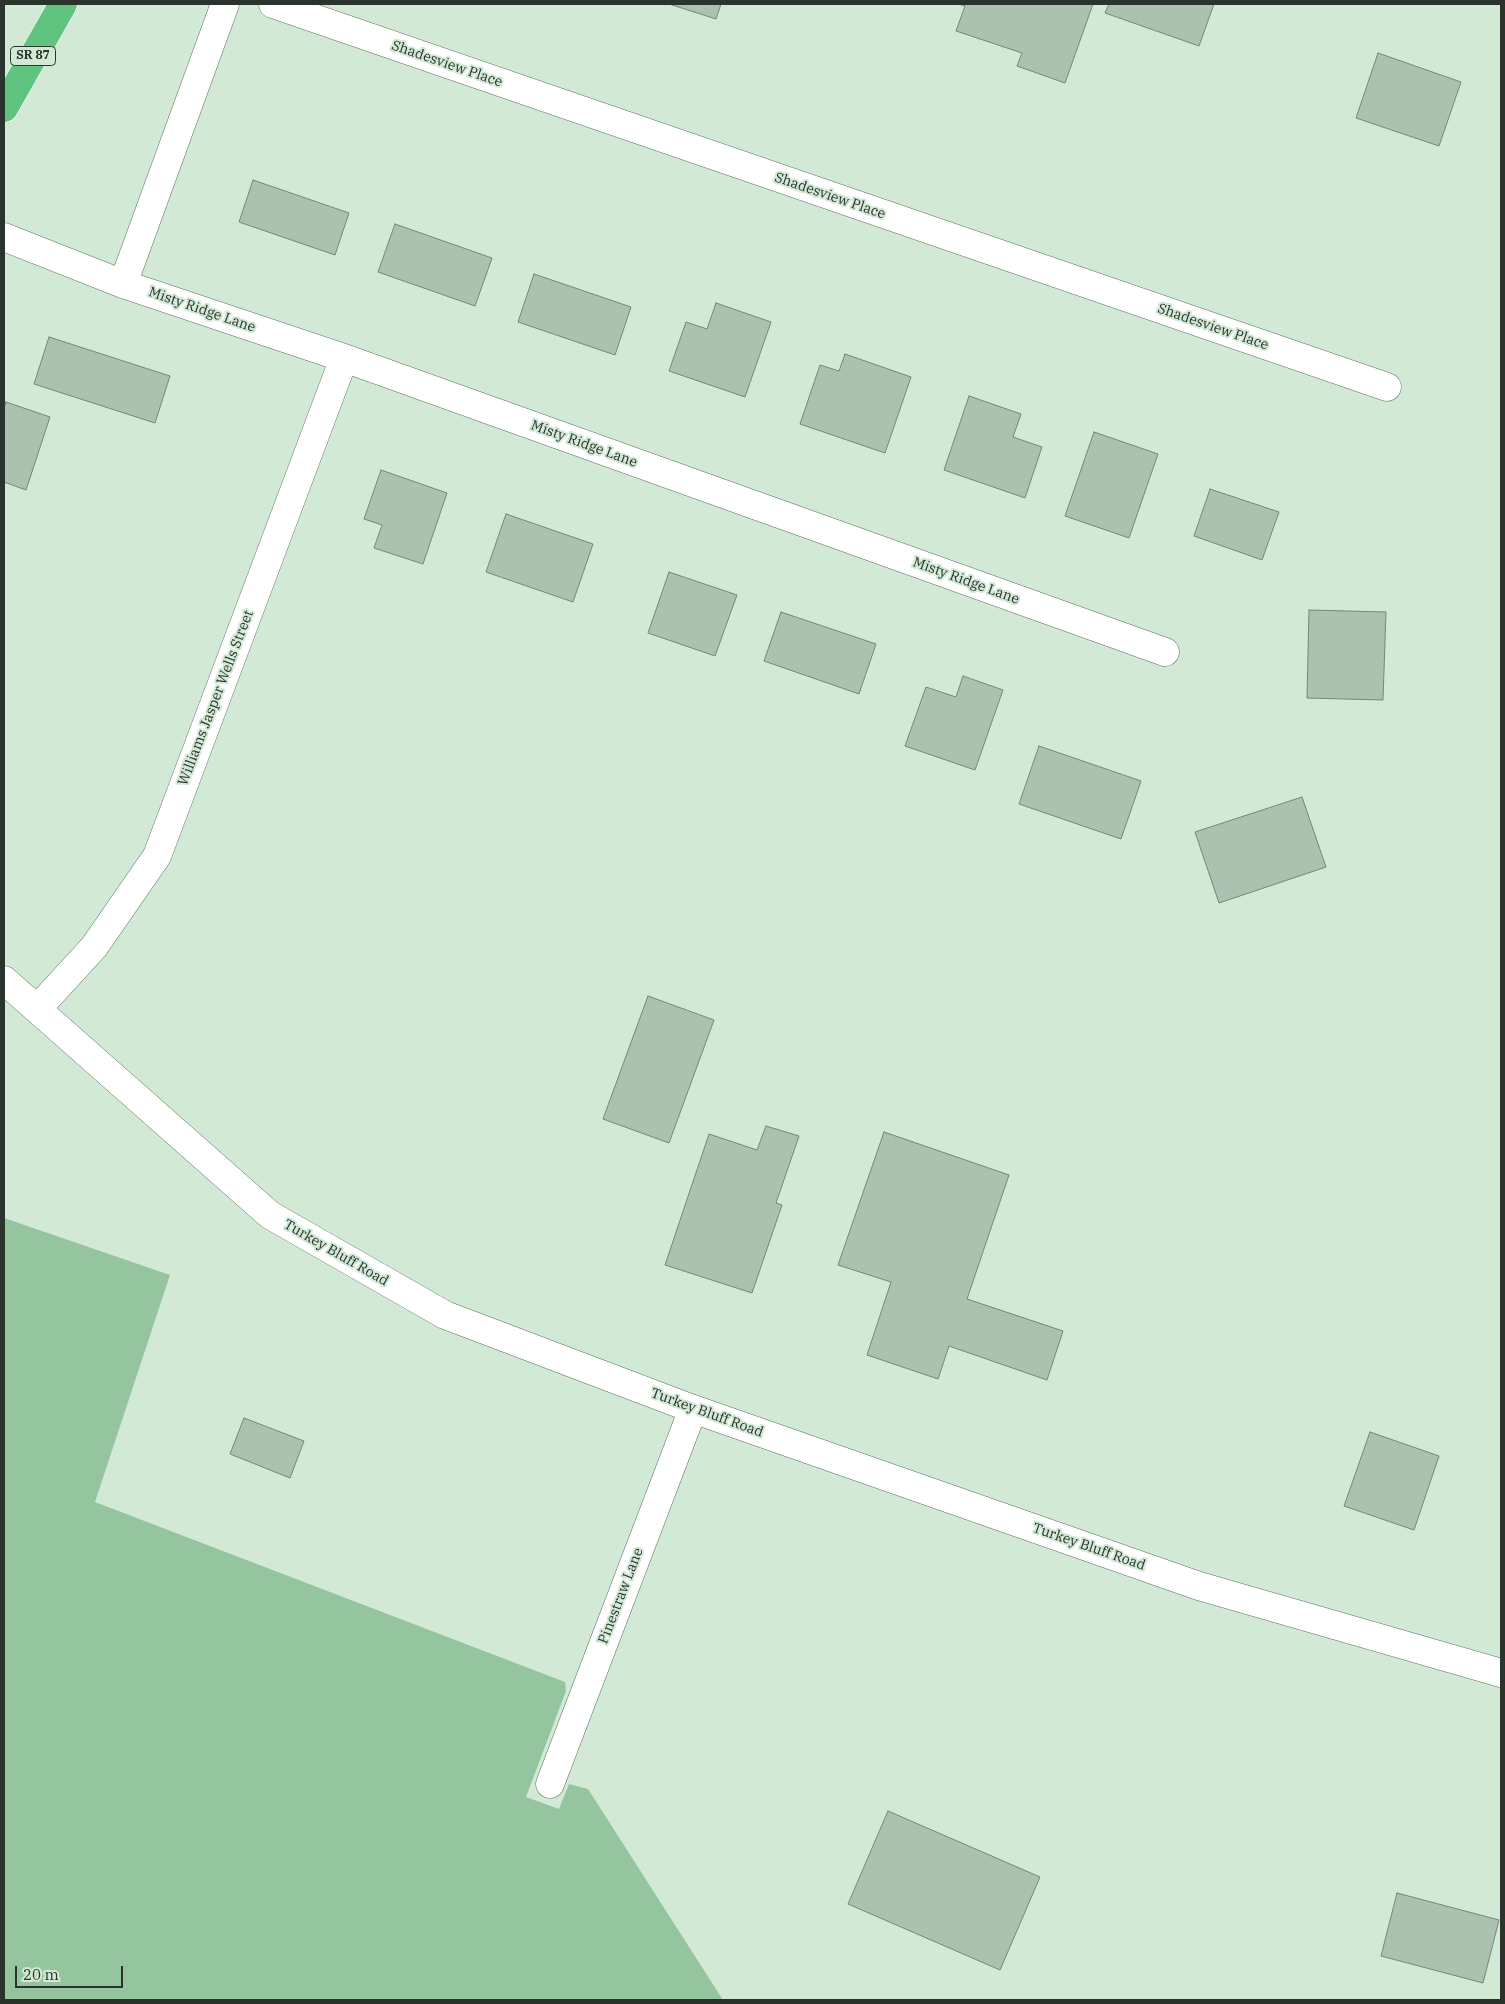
<!DOCTYPE html>
<style>
body{margin:0}
#map{position:relative;width:1505px;height:2004px;overflow:hidden;background:#d2e9d6;font-family:"IBM Plex Serif",serif}
canvas{display:block}
.frame{position:absolute;inset:0;border:5px solid #2a332c;pointer-events:none}
.scale{position:absolute;left:15px;top:1966px;width:108px;height:22px;box-sizing:border-box;border:2px solid #2a332c;border-top:0;padding-left:6px;font-size:15px;line-height:18px;white-space:nowrap;color:#2a332c;-webkit-text-stroke:4px #d2e9d6;paint-order:stroke}
</style>
<div id="map">
<canvas width="1505" height="2004"></canvas>
<div class="frame"></div>
<div class="scale">20 m</div>
</div>
<script>
const g = document.querySelector('canvas').getContext('2d');
g.lineJoin = 'round';
function fill(path, color) {
  g.fillStyle = color;
  g.fill(path, 'evenodd');
}
function shape(rows) {
  const path = new Path2D();
  for (const r of rows) {
    path.moveTo(r[0], r[1]);
    for (let i = 2; i < r.length; i += 2) path.lineTo(r[i], r[i + 1]);
  }
  return path;
}
function trace(path, color, width, dash) {
  g.strokeStyle = color;
  g.lineWidth = width;
  g.lineCap = dash ? 'butt' : 'round';
  g.setLineDash(dash || []);
  g.stroke(path);
}
function label(font, color, halo, rows, align = 'center') {
  g.font = font + ' "IBM Plex Serif",serif';
  g.lineWidth = 4;
  g.setLineDash([]);
  g.textBaseline = 'middle';
  g.strokeStyle = halo;
  g.fillStyle = color;
  for (const [text, x, y, turn = 0] of rows) {
    g.save();
    g.translate(x, y);
    g.rotate((+turn || 0) * Math.PI / 180);
    g.textAlign = isNaN(turn) ? turn : align;
    if (halo) g.strokeText(text, 0, 0);
    g.fillText(text, 0, 0);
    g.restore();
  }
}
fill(shape([
 [4,1218,170,1275,95,1502,565,1682,566,1691,526,1797,559,1809,569,1784,588,1789,723,2000,4,2000]
]), '#95c59e');
const building = shape([
 [669,4,721,4,716,19,669,4],
 [958,4,1093,4,1065,83,1017,66,1022,53,956,31,965,6,958,4],
 [1109,4,1214,4,1199,46,1105,13,1109,4],
 [1378,53,1461,82,1439,146,1356,118,1378,53],
 [253,180,349,213,335,255,239,222,253,180],
 [395,224,492,258,475,306,378,272,395,224],
 [534,274,631,307,615,355,518,322,534,274],
 [716,303,771,322,745,397,669,371,686,322,707,329,716,303],
 [49,337,170,376,155,423,34,384,49,337],
 [845,354,911,377,885,453,800,424,820,365,839,371,845,354],
 [969,396,1021,414,1013,437,1042,447,1025,498,944,470,969,396],
 [6,402,50,417,26,490,4,482,4,408,6,402],
 [1094,432,1158,454,1129,538,1065,516,1094,432],
 [381,470,447,493,423,564,374,548,382,525,364,519,381,470],
 [1210,489,1279,512,1262,560,1194,536,1210,489],
 [506,514,593,544,573,602,486,572,506,514],
 [669,572,737,595,715,656,648,633,669,572],
 [1309,610,1386,612,1383,700,1307,698,1309,610],
 [781,612,876,644,859,694,764,661,781,612],
 [963,676,1003,690,975,770,905,746,926,687,956,697,963,676],
 [1039,746,1141,781,1121,839,1019,804,1039,746],
 [1302,797,1326,867,1219,903,1195,832,1302,797],
 [648,996,714,1020,669,1143,603,1119,648,996],
 [766,1126,799,1136,776,1203,782,1205,752,1293,665,1265,709,1134,757,1150,766,1126],
 [884,1132,1009,1175,967,1299,1063,1331,1047,1380,949,1346,938,1379,867,1355,891,1282,838,1265,884,1132],
 [244,1418,304,1441,290,1478,230,1454,244,1418],
 [1370,1432,1439,1456,1414,1530,1344,1506,1370,1432],
 [888,1811,1040,1877,1000,1970,848,1904,888,1811],
 [1397,1893,1499,1920,1483,1983,1381,1956,1397,1893]
]);
fill(building, '#acc1af');
trace(building, '#738877', 1);
const minor = shape([
 [273,4,1387,387],
 [4,237,123,284,344,358,1165,652],
 [123,284,225,4],
 [37,1009,94,947,157,856,344,358],
 [550,1784,693,1409]
]);
const tertiary = shape([
 [4,980,270,1215,445,1315,693,1409,1199,1586,1501,1673]
]);
const trunk = shape([
 [4,108,63,4]
]);
trace(minor, '#5e7161', 29);
trace(tertiary, '#5e7161', 29);
trace(trunk, '#fff', 29);
trace(minor, '#fff', 28);
trace(tertiary, '#fff', 28);
trace(trunk, '#60c480', 28);
for (const [x, y, w] of [
 [33,56,45]
]) {
  const box = new Path2D();
  box.roundRect(x - w / 2, y - 9.5, w, 19, 4);
  g.fillStyle = '#d2e9d6';
  g.fill(box);
  trace(box, '#2a332c', 1);
}
label('bold 12px', '#2a332c', null, [
 ["SR 87",33,56]
]);
label('14px', '#2a332c', '#d2e9d6', [
 ["Shadesview Place",447,64,19],
 ["Shadesview Place",830,196,19],
 ["Misty Ridge Lane",202,310,19],
 ["Shadesview Place",1213,327,19],
 ["Misty Ridge Lane",584,444,20],
 ["Misty Ridge Lane",966,581,20],
 ["Williams Jasper Wells Street",216,698,-69],
 ["Turkey Bluff Road",336,1253,30],
 ["Turkey Bluff Road",707,1413,20],
 ["Turkey Bluff Road",1089,1547,19],
 ["Pinestraw Lane",621,1596,-69]
]);
</script>
